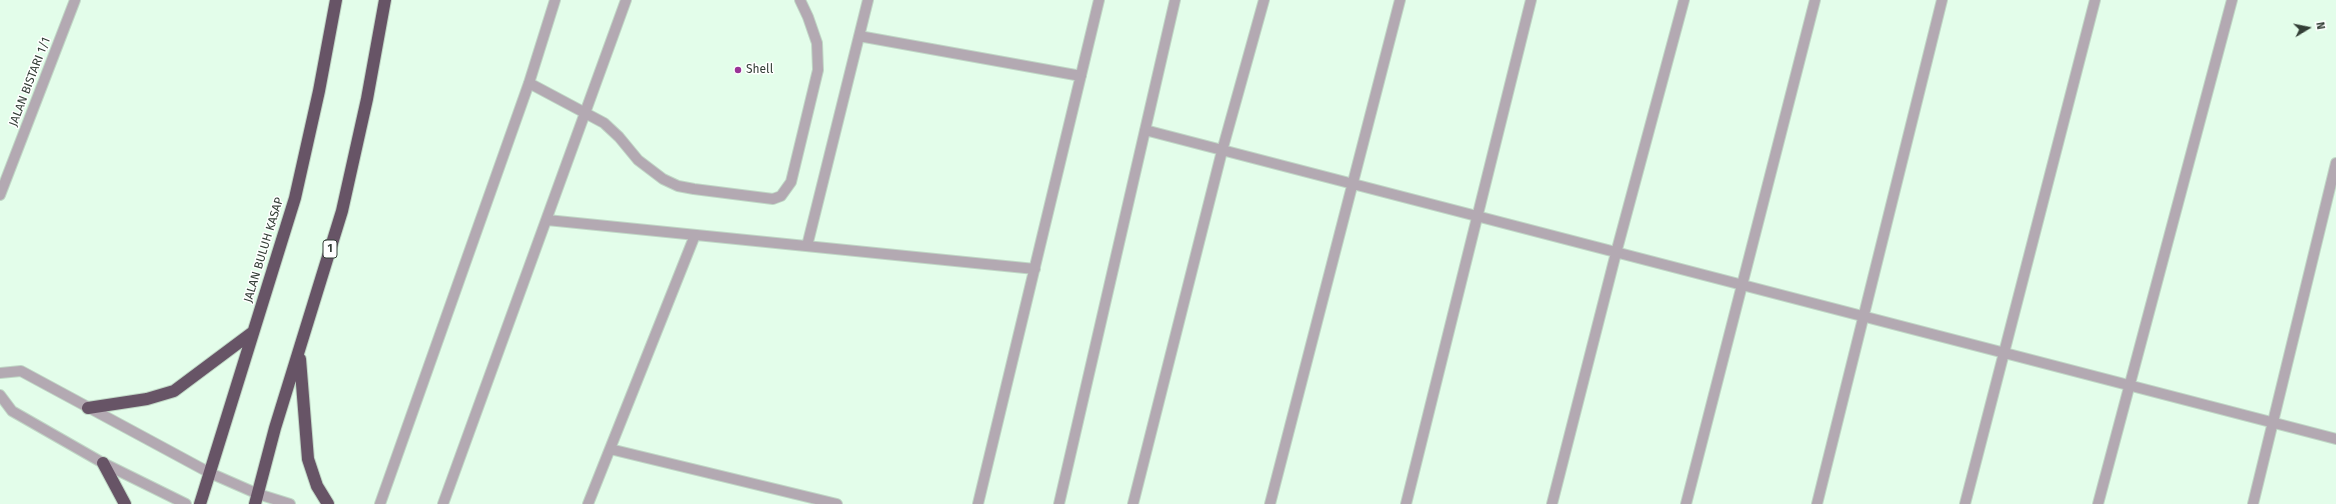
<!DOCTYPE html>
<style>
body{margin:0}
#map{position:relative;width:2336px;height:504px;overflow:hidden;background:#e3fdea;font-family:"Fira Sans",sans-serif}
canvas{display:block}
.north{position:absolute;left:2288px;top:8px;width:40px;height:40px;-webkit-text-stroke:3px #fff;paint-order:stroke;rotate:80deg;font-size:11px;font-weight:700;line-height:16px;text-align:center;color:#333e36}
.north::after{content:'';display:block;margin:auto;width:14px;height:18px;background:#333e36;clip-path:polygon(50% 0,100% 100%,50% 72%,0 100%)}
</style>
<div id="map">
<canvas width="2336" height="504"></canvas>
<div class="north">N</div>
</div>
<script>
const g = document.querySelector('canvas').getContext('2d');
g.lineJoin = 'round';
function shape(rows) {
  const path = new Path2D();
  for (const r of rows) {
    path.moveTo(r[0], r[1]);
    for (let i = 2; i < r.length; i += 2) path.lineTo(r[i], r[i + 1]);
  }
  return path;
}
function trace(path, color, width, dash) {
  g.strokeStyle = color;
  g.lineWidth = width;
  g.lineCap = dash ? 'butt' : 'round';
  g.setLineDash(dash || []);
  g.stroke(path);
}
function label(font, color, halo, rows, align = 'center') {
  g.font = font + ' "Fira Sans",sans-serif';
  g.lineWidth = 3;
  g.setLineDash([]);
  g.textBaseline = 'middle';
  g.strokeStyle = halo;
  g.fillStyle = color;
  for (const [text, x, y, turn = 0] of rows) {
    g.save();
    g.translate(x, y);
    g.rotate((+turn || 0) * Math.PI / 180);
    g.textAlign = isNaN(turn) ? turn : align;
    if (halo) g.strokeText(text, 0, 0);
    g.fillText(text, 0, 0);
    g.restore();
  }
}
const minor = shape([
 [859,36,1081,76],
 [529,83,604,123,619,137,638,160,663,179,678,186,694,189,773,199,781,196,791,182,818,70,817,43,808,17,800,0],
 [1145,130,2336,439],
 [0,195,75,0],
 [547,220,1035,269],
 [807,246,868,0],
 [0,373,21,371,210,473,258,494,290,504],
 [0,395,12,411,103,463,186,504],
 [610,449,837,504],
 [380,504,529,83,555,0],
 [443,504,626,0],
 [588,504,695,235],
 [978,504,1099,0],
 [1059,504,1175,0],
 [1133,504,1222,151,1264,0],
 [1270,504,1400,0],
 [1406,504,1531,0],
 [1552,504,1616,253,1684,0],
 [1686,504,1815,0],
 [1817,504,1942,0],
 [1965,504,2095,0],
 [2098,504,2232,0],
 [2253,504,2336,163]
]);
const highway = shape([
 [300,359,308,459,317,486,328,504],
 [88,408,147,399,174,391,253,332],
 [103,463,125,504],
 [200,504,295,198,319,91,336,0],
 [255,504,275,428,342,211,367,99,385,0]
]);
trace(minor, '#c0d7c6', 12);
trace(highway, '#c0d7c6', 14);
trace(minor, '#b3a9b2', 10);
trace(highway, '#675466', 12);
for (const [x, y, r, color] of [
 [738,70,4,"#9a3397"]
]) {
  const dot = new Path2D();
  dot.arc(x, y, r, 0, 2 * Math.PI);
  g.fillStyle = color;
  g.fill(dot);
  trace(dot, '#fff', 1.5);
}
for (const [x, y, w] of [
 [330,249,14]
]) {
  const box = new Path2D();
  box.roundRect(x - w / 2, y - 9, w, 18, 3);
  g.fillStyle = '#fff';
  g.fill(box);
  trace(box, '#333e36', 1);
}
label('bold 11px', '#333e36', null, [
 ["1",330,249]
]);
label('12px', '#333e36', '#fff', [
 ["Shell",746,70]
], 'left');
label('12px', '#333e36', '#fff', [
 ["JALAN BISTARI 1/1",30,82,-69],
 ["JALAN BULUH KASAP",264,250,-73]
]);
</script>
